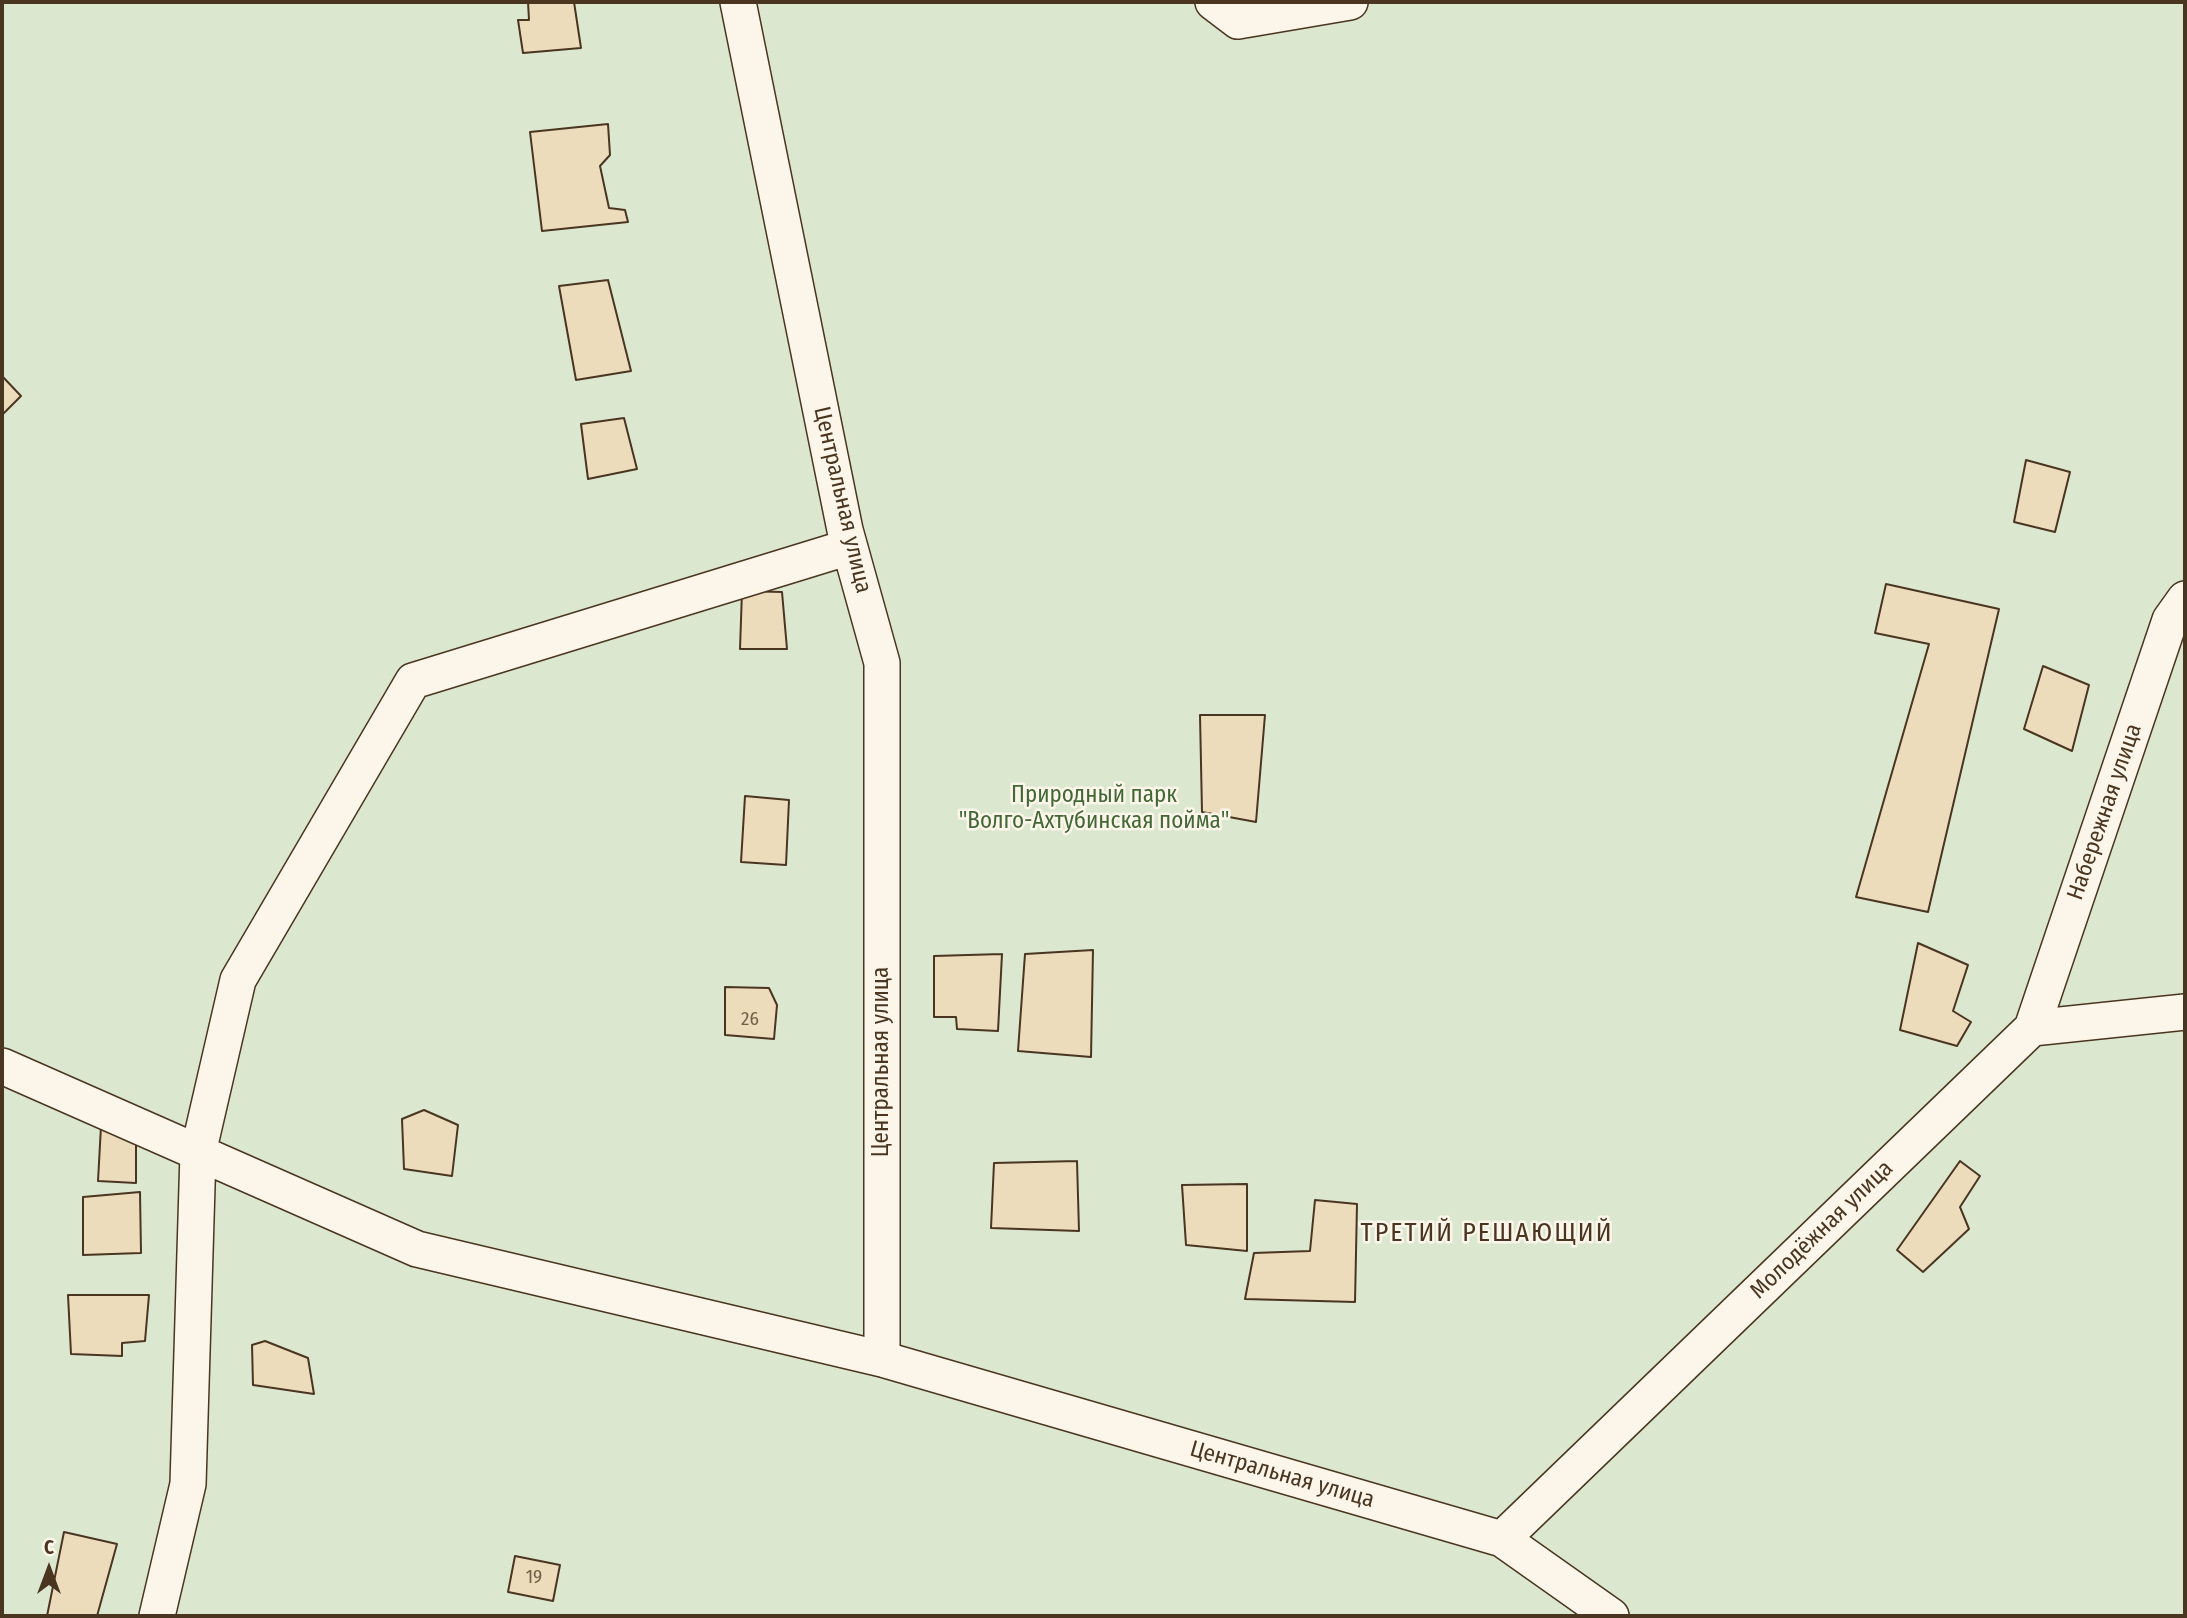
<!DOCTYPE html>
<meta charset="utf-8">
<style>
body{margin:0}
#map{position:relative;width:2187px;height:1618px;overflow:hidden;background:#fbf6e9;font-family:"Fira Sans Condensed",sans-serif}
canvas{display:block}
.frame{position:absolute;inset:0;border:4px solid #4a3520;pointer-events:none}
.north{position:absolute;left:14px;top:1534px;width:70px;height:70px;-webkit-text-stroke:5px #fbf6e9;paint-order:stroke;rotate:0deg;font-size:19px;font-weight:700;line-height:28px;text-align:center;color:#4a3520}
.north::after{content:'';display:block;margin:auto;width:24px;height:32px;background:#4a3520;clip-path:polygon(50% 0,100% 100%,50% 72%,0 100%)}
</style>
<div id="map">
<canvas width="2187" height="1618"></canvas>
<div class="frame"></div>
<div class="north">С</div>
</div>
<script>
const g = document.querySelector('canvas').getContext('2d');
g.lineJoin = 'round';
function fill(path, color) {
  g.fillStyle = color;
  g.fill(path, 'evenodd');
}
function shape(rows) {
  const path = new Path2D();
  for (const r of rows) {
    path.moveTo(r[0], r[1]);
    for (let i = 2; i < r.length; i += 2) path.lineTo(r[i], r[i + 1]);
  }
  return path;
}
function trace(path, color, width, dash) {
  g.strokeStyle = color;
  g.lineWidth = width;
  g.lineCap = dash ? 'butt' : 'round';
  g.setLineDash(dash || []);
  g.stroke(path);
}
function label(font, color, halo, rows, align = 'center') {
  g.font = font + ' "Fira Sans Condensed",sans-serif';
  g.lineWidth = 5;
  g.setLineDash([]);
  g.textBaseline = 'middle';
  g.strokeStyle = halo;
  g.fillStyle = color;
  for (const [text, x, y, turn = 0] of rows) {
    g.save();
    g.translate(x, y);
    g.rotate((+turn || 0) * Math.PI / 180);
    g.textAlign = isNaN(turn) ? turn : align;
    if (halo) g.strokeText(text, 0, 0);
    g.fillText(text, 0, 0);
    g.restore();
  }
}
const green = shape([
 [2,2,2185,2,2185,1616,2,1616,2,2]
]);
fill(green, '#dce7d0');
trace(green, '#887966', 2);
const building = shape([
 [528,2,574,2,581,48,523,53,518,20,529,20,528,2],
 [608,124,610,155,600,166,609,208,625,210,628,222,542,231,530,132,608,124],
 [608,280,631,371,576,380,559,286,608,280],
 [2,376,21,396,2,415,2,376],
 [624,418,637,469,588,479,581,424,624,418],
 [2026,460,2070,472,2055,532,2014,522,2026,460],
 [1886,584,1999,609,1928,912,1856,897,1929,644,1875,633,1886,584],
 [742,591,782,592,787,649,740,649,742,591],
 [2043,666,2089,685,2072,751,2024,729,2043,666],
 [1200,715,1265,715,1256,822,1202,812,1200,715],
 [745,796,789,800,786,865,741,862,745,796],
 [1918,943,1968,965,1953,1011,1971,1022,1957,1046,1900,1030,1918,943],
 [1093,950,1091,1057,1018,1051,1025,954,1093,950],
 [1002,954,998,1031,957,1029,956,1017,934,1017,934,956,1002,954],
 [725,987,769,988,777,1005,774,1039,725,1035,725,987],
 [424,1110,458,1125,452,1176,404,1169,402,1119,424,1110],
 [101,1126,136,1134,136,1183,98,1181,101,1126],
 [1077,1161,1079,1231,991,1228,994,1163,1077,1161],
 [1960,1161,1980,1176,1960,1207,1969,1229,1923,1272,1897,1250,1960,1161],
 [1247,1184,1247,1251,1186,1245,1182,1185,1247,1184],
 [140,1192,141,1253,83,1255,83,1197,140,1192],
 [1315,1200,1357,1204,1355,1302,1245,1299,1254,1253,1310,1251,1315,1200],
 [68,1295,149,1295,145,1341,122,1343,122,1356,71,1354,68,1295],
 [265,1341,308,1358,314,1394,253,1385,252,1345,265,1341],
 [64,1532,117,1544,97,1616,47,1616,64,1532],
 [515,1556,560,1565,553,1601,508,1592,515,1556]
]);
fill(building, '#ecdcbc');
trace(building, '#4a3520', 2);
const minor = shape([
 [738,2,845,530,882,663,882,1359,1502,1539,1611,1616],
 [1213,2,1238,21,1350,2],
 [2032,1028,2170,620,2185,599],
 [2,1066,417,1249,882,1359],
 [1502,1539,2032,1028,2185,1012],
 [157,1616,188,1484,198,1153,238,980,413,681,849,547]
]);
trace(minor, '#4a3520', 38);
trace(minor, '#fbf6e9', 35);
label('19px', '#725f47', null, [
 ["26",750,1020],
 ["19",534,1578]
]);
label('23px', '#4a3520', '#fbf6e9', [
 ["Центральная улица",842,500,77],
 ["Набережная улица",2105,812,-71],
 ["Центральная улица",882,1062,-90],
 ["Молодёжная улица",1822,1230,-44],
 ["Центральная улица",1282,1475,16]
]);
label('23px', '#436837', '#fbf6e9', [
 ["Природный парк",1094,796],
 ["\"Волго-Ахтубинская пойма\"",1094,822]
]);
g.letterSpacing = '2px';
label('26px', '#4a3520', '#fbf6e9', [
 ["ТРЕТИЙ РЕШАЮЩИЙ",1487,1234]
]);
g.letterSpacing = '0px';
</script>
